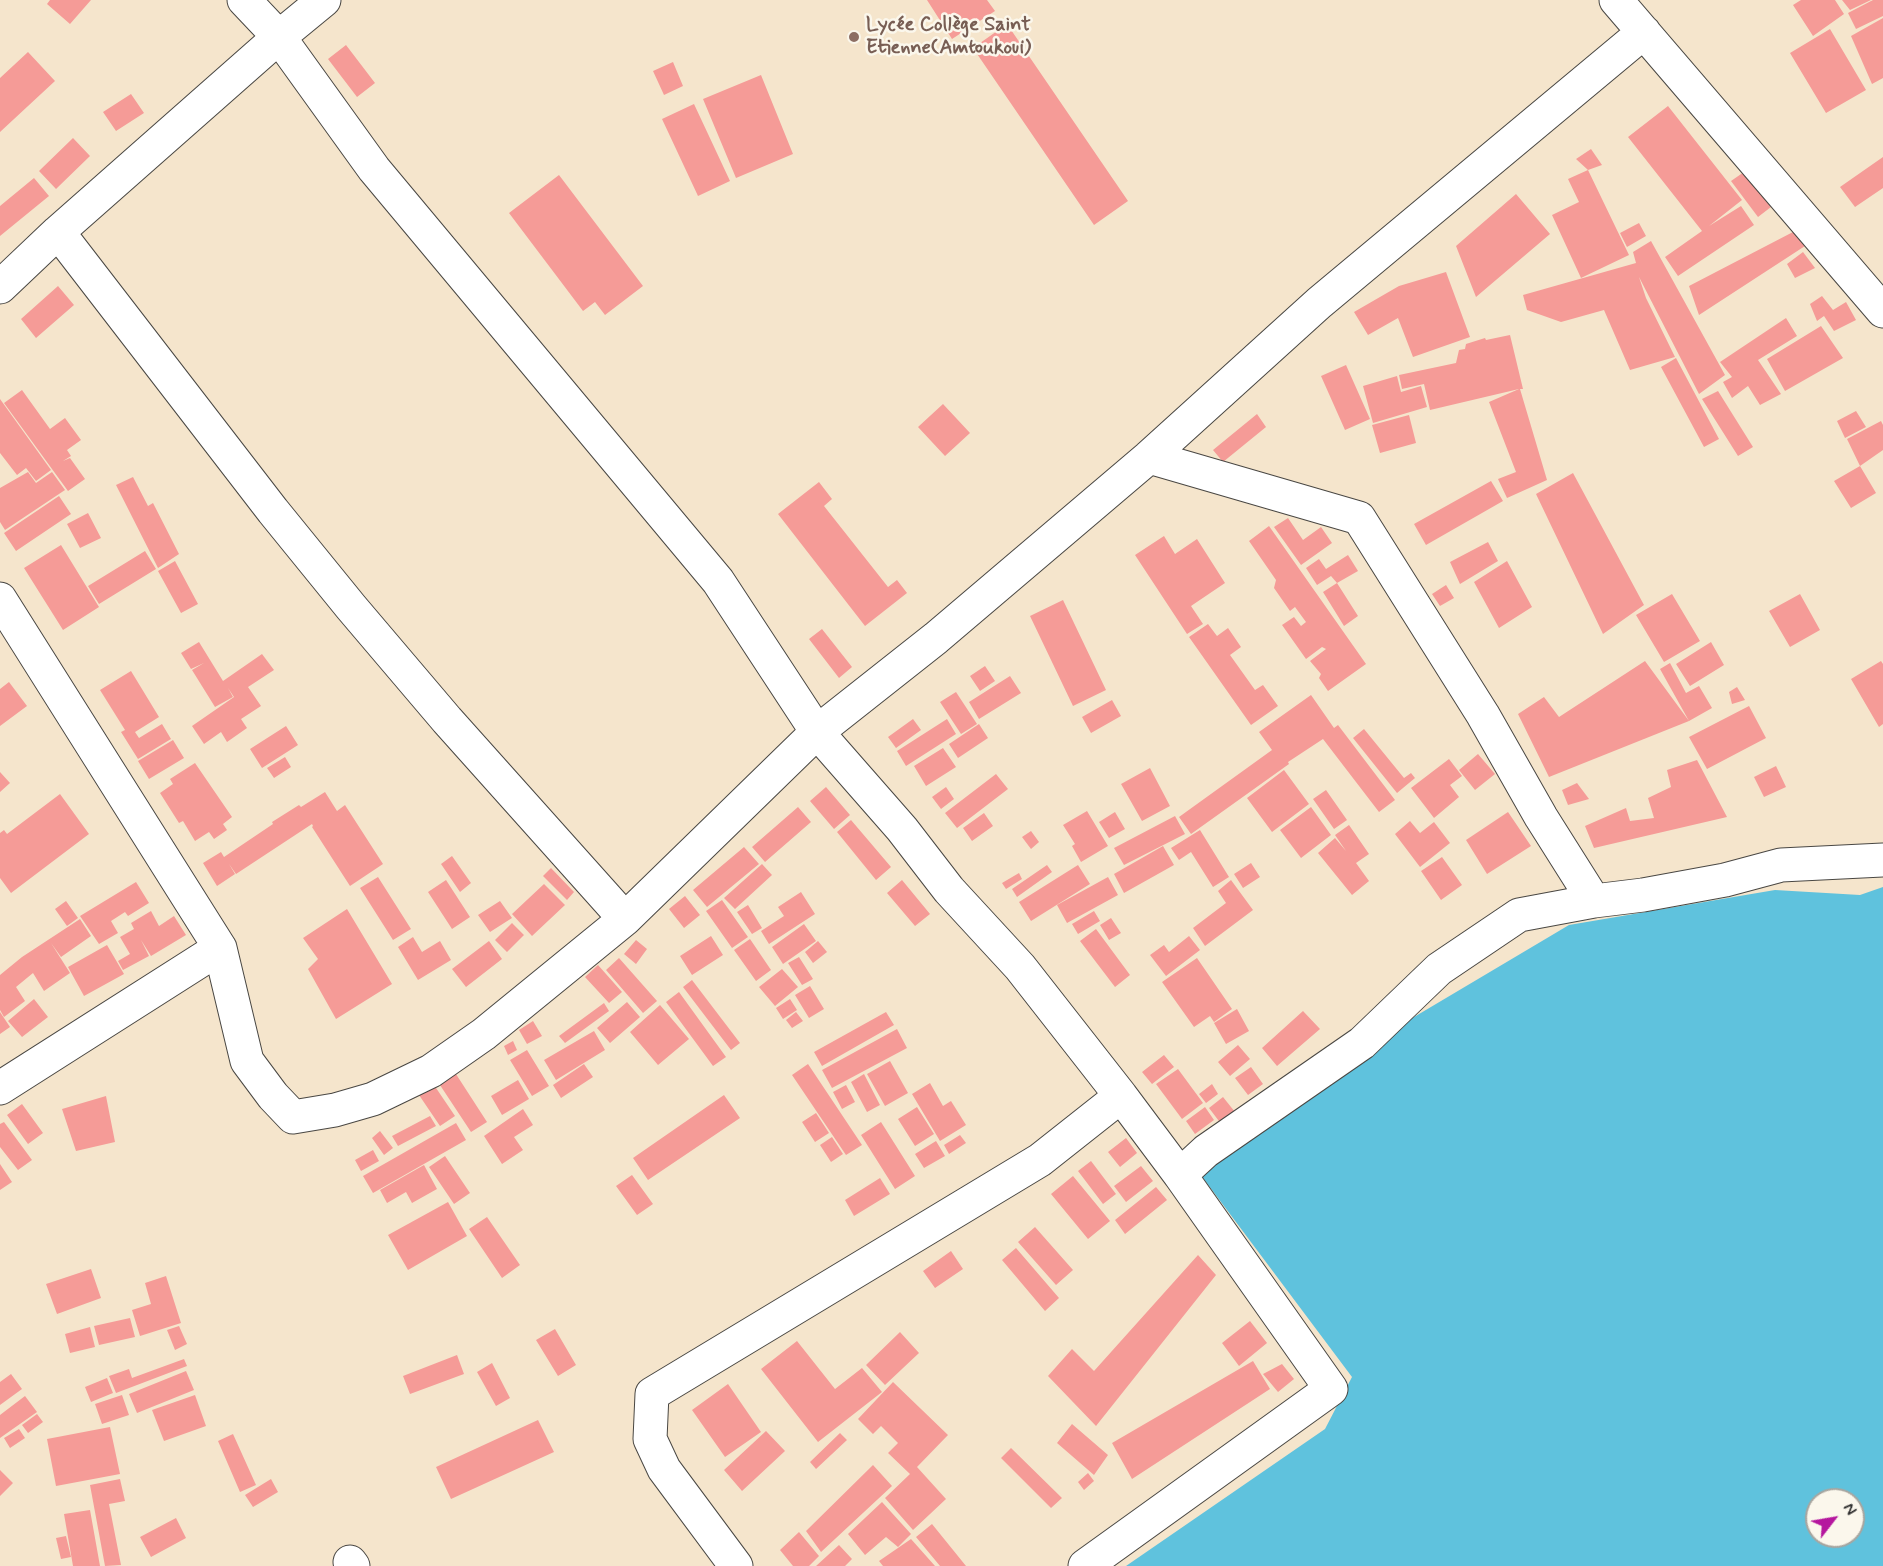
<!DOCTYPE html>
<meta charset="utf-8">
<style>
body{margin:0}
#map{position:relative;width:1883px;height:1566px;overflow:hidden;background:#f5e5cc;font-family:Mynerve,sans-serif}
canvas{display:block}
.north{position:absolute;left:1805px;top:1488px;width:60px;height:60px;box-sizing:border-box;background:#fbf7ec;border:2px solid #a8a59f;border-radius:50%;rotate:59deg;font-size:16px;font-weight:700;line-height:24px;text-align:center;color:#2b2b2b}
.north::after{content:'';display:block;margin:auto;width:21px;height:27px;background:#b5179e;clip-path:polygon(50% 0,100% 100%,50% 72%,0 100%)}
</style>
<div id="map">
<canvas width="1883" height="1566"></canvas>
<div class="north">N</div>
</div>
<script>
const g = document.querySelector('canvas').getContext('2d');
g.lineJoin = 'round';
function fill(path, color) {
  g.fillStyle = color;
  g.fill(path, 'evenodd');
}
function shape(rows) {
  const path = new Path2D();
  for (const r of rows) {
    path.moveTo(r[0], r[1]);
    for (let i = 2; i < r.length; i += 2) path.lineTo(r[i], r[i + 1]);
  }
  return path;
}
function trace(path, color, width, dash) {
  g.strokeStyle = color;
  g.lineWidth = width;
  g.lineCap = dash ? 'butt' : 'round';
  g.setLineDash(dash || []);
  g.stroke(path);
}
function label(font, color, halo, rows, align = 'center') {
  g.font = font + ' Mynerve,sans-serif';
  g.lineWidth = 5;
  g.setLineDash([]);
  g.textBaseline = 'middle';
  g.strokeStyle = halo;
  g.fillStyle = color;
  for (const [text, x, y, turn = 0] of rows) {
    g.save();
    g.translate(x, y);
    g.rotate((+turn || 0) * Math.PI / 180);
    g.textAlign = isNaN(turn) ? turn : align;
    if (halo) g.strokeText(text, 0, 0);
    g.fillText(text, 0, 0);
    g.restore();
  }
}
fill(shape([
 [1883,887,1883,1566,1126,1566,1325,1429,1352,1377,1197,1170,1409,1020,1569,925,1775,890,1860,895],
 [1817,1500,1853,1500,1853,1536,1817,1536]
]), '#5fc2dd');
fill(shape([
 [50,0,91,0,70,24,47,4],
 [927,0,987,0,995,11,952,39],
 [1801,0,1835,0,1844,14,1813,36,1793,5],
 [1842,0,1871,0,1850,10],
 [1873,0,1883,0,1883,16,1856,29,1848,13],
 [1883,18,1883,78,1872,84,1851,36],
 [1007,24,1128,201,1094,225,973,48],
 [1830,29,1866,90,1826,113,1790,53],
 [346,45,375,83,357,97,328,59],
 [28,52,55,81,0,132,0,78],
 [673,62,683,86,664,95,653,71],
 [761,75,793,154,736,178,703,99],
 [131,94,144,113,116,131,103,112],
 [694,104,730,181,698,196,662,119],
 [1668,106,1742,200,1709,226,1741,206,1754,225,1678,276,1665,257,1702,231,1628,137],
 [73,138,90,156,56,189,39,171],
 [1591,149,1602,165,1588,170,1576,159],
 [1883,157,1883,188,1855,207,1840,187],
 [1588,170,1629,255,1581,278,1552,215,1579,202,1568,179],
 [1744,172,1771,207,1758,217,1731,181],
 [559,175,643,286,605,315,595,302,583,311,509,213],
 [34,178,49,196,0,236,0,206],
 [1516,194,1550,234,1476,297,1456,246],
 [1639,223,1646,236,1627,247,1620,233],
 [1793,232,1805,246,1699,315,1689,286],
 [1651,241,1725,375,1699,394,1639,277,1646,298,1675,357,1630,370,1604,310,1561,322,1527,310,1523,295,1636,263,1633,252],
 [1803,252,1815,268,1795,278,1787,264],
 [1446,272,1470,337,1413,357,1398,318,1368,335,1354,312,1399,286],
 [58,286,74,305,36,338,21,319],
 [1822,296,1833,310,1846,302,1856,320,1834,331,1824,316,1817,321,1810,304],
 [1786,318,1797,336,1758,360,1781,394,1760,405,1748,386,1732,398,1723,382,1732,377,1720,362],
 [1821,326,1843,358,1785,391,1767,359],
 [1510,335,1523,389,1520,389,1547,480,1507,498,1498,479,1516,472,1489,402,1519,389,1430,410,1424,384,1402,389,1399,375,1456,363,1459,350,1465,349,1466,344,1485,338,1486,340],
 [1676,358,1719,439,1704,447,1661,367],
 [1346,365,1370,419,1345,430,1321,376],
 [1397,376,1401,392,1421,386,1427,407,1373,423,1363,386],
 [22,390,50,429,65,418,81,440,67,450,71,456,63,461,70,458,85,479,68,491,4,403],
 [1718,391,1753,447,1738,456,1702,399],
 [0,399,51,470,36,481,26,468,17,475,0,453],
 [943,404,970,433,945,456,918,427],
 [1856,411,1866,427,1845,438,1837,421],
 [1257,414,1266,427,1223,462,1213,450],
 [1409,415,1416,443,1380,453,1372,425],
 [1881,421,1883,425,1883,450,1860,466,1847,439],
 [1860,466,1876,493,1851,508,1834,481],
 [28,472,36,483,52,472,65,490,5,530,0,522,0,488],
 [1573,473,1644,605,1603,634,1536,494],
 [133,477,148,506,153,503,179,554,158,568,116,485],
 [1491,481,1503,501,1426,545,1414,524],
 [819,482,832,499,824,506,888,587,897,580,907,593,865,626,778,514],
 [59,496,71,514,16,551,4,533],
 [88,513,101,538,80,548,67,524],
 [1288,518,1303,540,1321,527,1332,543,1301,565,1274,527],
 [1269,526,1366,664,1328,691,1319,678,1321,674,1310,661,1326,649,1322,647,1306,659,1282,625,1294,617,1301,626,1306,622,1295,607,1290,611,1274,588,1276,580,1249,541],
 [1164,536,1175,554,1197,539,1225,583,1191,606,1203,624,1187,634,1135,555],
 [1488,542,1498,561,1460,584,1450,562],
 [61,545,99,607,63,630,24,568],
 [145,551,156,569,99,604,88,586],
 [1348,555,1358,571,1337,583,1331,576,1317,585,1306,568,1319,559,1326,569],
 [175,561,198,604,181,613,158,571],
 [1507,561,1532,607,1499,628,1474,582],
 [1337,583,1358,616,1344,626,1323,592],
 [1446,585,1454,598,1440,606,1432,594],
 [1672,594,1700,641,1664,662,1636,615],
 [1800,594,1820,630,1790,647,1769,611],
 [1063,600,1106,690,1073,706,1030,616],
 [1208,624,1217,636,1228,628,1241,647,1230,655,1255,690,1263,685,1278,706,1251,725,1189,637],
 [822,629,852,667,839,678,809,639],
 [199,642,223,681,262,654,274,670,248,687,261,706,241,719,247,728,227,742,221,732,204,744,192,726,234,697,228,688,233,697,215,707,192,670,204,663,191,669,181,653],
 [1711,642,1724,665,1690,686,1676,664],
 [1645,661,1689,721,1660,669,1670,663,1686,693,1699,686,1712,708,1689,721,1549,777,1518,714,1544,697,1559,717],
 [1881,661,1883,664,1883,724,1879,727,1851,679],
 [985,666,995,681,980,691,970,676],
 [131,671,159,717,135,732,139,738,162,724,171,739,138,759,121,732,125,730,100,690],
 [1010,676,1021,693,979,719,969,702],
 [9,682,27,706,0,726,0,689],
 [1737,687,1745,700,1732,704,1729,692],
 [956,692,977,724,961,734,940,702],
 [1311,695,1334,728,1338,725,1395,800,1379,812,1323,739,1288,762,1289,764,1191,834,1179,817,1272,750,1259,732],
 [1112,700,1121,716,1091,733,1082,717],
 [1749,706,1766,738,1707,769,1689,737],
 [913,719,921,730,896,748,888,737],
 [947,719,956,734,906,766,897,751],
 [979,724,988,738,958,758,949,744],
 [286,726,298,745,262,768,250,749],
 [1364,729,1404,778,1411,773,1415,778,1397,793,1353,738],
 [173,740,184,758,149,779,138,761],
 [943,748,956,767,926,786,914,766],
 [1478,754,1495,774,1475,790,1459,770],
 [285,757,291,767,274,778,267,768],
 [1449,759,1462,776,1450,785,1459,797,1434,818,1411,788],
 [1697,760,1727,817,1594,848,1585,826,1626,808,1630,821,1654,818,1648,798,1671,787,1667,770],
 [195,763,232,817,223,824,227,830,214,839,209,832,195,841,183,821,179,823,160,793,173,784,170,779],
 [1776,766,1786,787,1764,797,1754,777],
 [1150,768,1170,806,1142,821,1121,784],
 [1284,770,1309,804,1272,832,1247,798],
 [0,772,10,783,0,792],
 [996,774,1008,789,957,828,945,813],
 [1577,783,1589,799,1568,805,1562,790],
 [826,787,850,815,834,829,810,801],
 [946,787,954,799,941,809,932,797],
 [1326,790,1347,820,1334,829,1313,799],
 [325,792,337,811,345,805,383,864,350,886,312,827,313,826,312,824,236,874,229,864,235,874,217,886,203,863,221,852,224,857,273,824,272,822,299,805,301,807],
 [60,794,89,834,11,893,0,878,0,833,4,830,7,834],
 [798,807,811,822,765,862,752,847],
 [1311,807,1331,835,1301,858,1280,830],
 [1087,811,1108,846,1081,862,1072,846,1075,844,1063,825],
 [1115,812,1125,829,1109,838,1099,822],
 [1508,812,1531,846,1487,874,1466,840],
 [984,813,993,826,972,841,963,828],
 [1175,816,1185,834,1124,865,1114,848],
 [851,820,891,867,876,880,837,832],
 [1410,821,1420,833,1434,822,1450,843,1420,867,1395,834],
 [1349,825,1369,854,1356,863,1369,881,1352,895,1318,853,1335,838,1346,851,1335,835],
 [1200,830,1229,877,1213,887,1191,852,1179,860,1171,848],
 [1031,831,1039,842,1031,849,1022,837],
 [1163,846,1174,865,1124,893,1114,874],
 [744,847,759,864,707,907,693,890],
 [452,856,471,883,460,892,441,864],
 [1442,857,1462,885,1441,900,1421,871],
 [1251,863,1260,877,1243,888,1234,874],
 [762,864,772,875,735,909,724,898],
 [1047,865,1052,872,1017,897,1012,889],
 [1078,865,1090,884,1031,921,1019,902],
 [551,868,574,892,567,900,543,876],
 [1019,873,1022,879,1006,889,1002,883],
 [378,877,411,929,393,940,360,888],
 [1108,877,1118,895,1067,923,1057,905],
 [446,880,470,917,452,929,428,892],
 [902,880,930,914,915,926,887,893],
 [1231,880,1253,910,1205,946,1193,928,1226,903,1218,891],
 [136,882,149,903,128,916,125,912,111,921,118,933,99,944,80,916],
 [544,884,565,905,532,936,512,914],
 [801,892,815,914,769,944,761,931,784,916,778,907],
 [685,896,700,915,684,928,669,909],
 [722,900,748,937,732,948,706,911],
 [66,901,78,918,67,926,55,909],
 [500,901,512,918,490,932,478,915],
 [748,905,762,928,752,934,737,912],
 [347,909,392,984,336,1019,308,969,318,959,303,938],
 [151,911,159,926,174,916,186,935,151,956,141,940,149,956,123,970,118,961,130,954,120,937,134,929,131,923],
 [1094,911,1100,921,1078,934,1072,924],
 [1111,918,1121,933,1109,940,1100,925],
 [80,919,91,936,61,957,51,943,70,973,44,991,33,973,16,987,25,1001,4,1017,0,1010,0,975,22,957],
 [512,923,524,935,507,952,495,940],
 [804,924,816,941,783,964,772,947],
 [1096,929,1130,975,1115,987,1080,941],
 [711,936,723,955,692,975,680,956],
 [1189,936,1200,950,1166,976,1150,955,1164,945,1169,952],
 [413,937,422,952,440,941,451,960,418,980,398,947],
 [750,939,771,970,756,981,734,950],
 [636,940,647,949,636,964,624,954],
 [489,941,502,959,466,987,452,969],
 [818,941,827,952,813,963,805,952],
 [107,945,124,974,84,996,68,967],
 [799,957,813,979,802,985,788,963],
 [619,958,657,1001,643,1013,606,970],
 [1197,958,1232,1009,1214,1022,1210,1016,1194,1027,1162,982],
 [598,965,622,992,609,1003,585,977],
 [782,969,798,987,775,1006,759,987],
 [692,980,740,1043,731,1050,683,987],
 [810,986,824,1009,809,1018,795,995],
 [679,992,726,1057,713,1066,666,1002],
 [34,999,48,1017,22,1037,8,1021],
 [790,999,797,1010,783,1019,776,1008],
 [627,1002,640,1017,610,1043,597,1028],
 [604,1003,609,1011,565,1043,559,1036],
 [660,1005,689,1039,658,1065,630,1032],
 [1237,1009,1249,1031,1226,1044,1214,1023],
 [1303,1011,1320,1029,1277,1066,1262,1048],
 [0,1012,10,1027,0,1034],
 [796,1012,803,1021,792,1028,786,1020],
 [886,1012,894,1025,822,1066,814,1052],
 [533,1021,542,1036,527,1044,519,1030],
 [897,1029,907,1048,832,1088,822,1070],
 [594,1031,605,1050,556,1080,544,1060],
 [513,1041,517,1050,508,1055,504,1046],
 [1238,1045,1250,1059,1230,1076,1218,1062],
 [527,1050,549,1086,532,1096,510,1060],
 [1164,1055,1174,1067,1152,1084,1142,1072],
 [890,1061,908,1093,885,1106,867,1074],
 [584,1064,593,1077,561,1098,553,1085],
 [808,1064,862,1145,846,1155,792,1075],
 [1251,1067,1263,1084,1248,1095,1235,1078],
 [1178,1069,1203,1103,1182,1119,1156,1084],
 [454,1071,487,1122,471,1132,438,1082],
 [864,1074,880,1105,867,1112,851,1082],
 [518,1080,529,1099,502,1115,491,1096],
 [930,1083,943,1106,951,1101,966,1125,940,1141,912,1094],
 [1212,1084,1218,1094,1206,1103,1199,1094],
 [434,1085,455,1116,440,1126,419,1095],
 [846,1085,855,1102,842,1109,833,1092],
 [724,1095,740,1118,648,1180,633,1158],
 [106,1096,115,1142,76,1151,62,1109],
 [1223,1097,1239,1117,1225,1129,1209,1108],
 [22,1104,43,1133,28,1144,7,1115],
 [917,1107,934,1134,915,1146,898,1119],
 [1205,1107,1214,1120,1195,1134,1186,1121],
 [523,1109,533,1125,514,1137,523,1150,502,1164,484,1136],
 [816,1113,829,1133,815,1142,802,1122],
 [430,1116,436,1126,398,1146,392,1136],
 [4,1122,32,1160,18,1170,0,1147,0,1124],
 [881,1122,915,1176,895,1189,861,1135],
 [456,1123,466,1140,373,1193,363,1176],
 [380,1131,393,1148,384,1155,372,1138],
 [960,1135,966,1143,949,1154,944,1145],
 [832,1137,843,1154,831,1162,820,1145],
 [1126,1138,1137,1153,1120,1167,1108,1152],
 [936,1141,945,1156,924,1168,915,1154],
 [373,1150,379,1161,361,1171,355,1160],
 [445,1156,470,1193,454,1204,429,1167],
 [1091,1161,1116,1194,1103,1204,1078,1171],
 [0,1164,12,1182,0,1190],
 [424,1165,437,1189,412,1203,406,1192,387,1203,380,1190],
 [1141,1166,1153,1181,1126,1202,1114,1186],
 [632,1175,653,1204,637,1215,616,1186],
 [1073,1176,1110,1221,1088,1239,1051,1194],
 [880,1178,890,1194,854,1216,845,1200],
 [1156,1187,1167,1200,1125,1234,1115,1220],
 [448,1202,467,1236,408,1270,388,1235],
 [487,1217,520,1265,502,1278,469,1229],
 [1035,1227,1073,1270,1056,1285,1018,1242],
 [1016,1248,1059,1298,1045,1311,1002,1260],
 [951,1251,963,1269,935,1288,923,1271],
 [1198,1255,1216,1275,1096,1426,1048,1376,1072,1349,1094,1371],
 [91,1269,101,1298,57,1314,46,1284],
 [166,1276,181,1323,140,1336,132,1310,151,1304,145,1283],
 [130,1318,135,1337,99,1345,94,1326],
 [1250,1321,1267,1343,1239,1366,1222,1343],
 [179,1326,187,1344,175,1350,167,1330],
 [90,1327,95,1347,70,1353,65,1334],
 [555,1329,576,1365,558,1376,536,1340],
 [900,1332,919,1353,885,1385,866,1365],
 [797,1341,835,1389,862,1368,882,1392,818,1442,761,1369],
 [457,1355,464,1374,410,1394,403,1376],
 [184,1359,187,1366,116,1393,109,1376,129,1369,132,1378],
 [1253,1361,1270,1389,1132,1479,1112,1443],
 [492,1363,510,1398,496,1406,477,1372],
 [1282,1364,1294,1379,1278,1392,1263,1374],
 [186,1371,194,1390,137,1413,129,1394],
 [11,1374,22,1389,0,1405,0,1382],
 [107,1378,113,1393,91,1402,85,1387],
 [893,1382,948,1435,917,1467,946,1499,913,1530,885,1498,910,1474,888,1453,898,1443,881,1426,873,1434,858,1419],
 [728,1384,761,1432,725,1457,692,1410],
 [122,1395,129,1415,102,1424,95,1404],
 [195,1395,206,1426,164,1441,152,1410],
 [25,1396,37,1412,0,1438,0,1415],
 [37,1414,43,1422,28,1433,22,1425],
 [538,1420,554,1452,451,1499,436,1467],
 [1072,1424,1108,1455,1094,1475,1057,1443],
 [110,1427,120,1474,56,1486,47,1439],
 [19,1429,25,1438,10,1448,4,1438],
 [766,1431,785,1451,742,1491,724,1470],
 [840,1433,847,1440,816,1469,810,1462],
 [233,1434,256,1485,240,1492,218,1441],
 [1011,1448,1062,1498,1051,1508,1001,1458],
 [873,1465,892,1486,821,1552,806,1531],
 [0,1470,13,1483,0,1496],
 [1088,1473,1094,1481,1084,1490,1078,1482],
 [120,1479,125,1501,109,1504,121,1565,105,1566,90,1485],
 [271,1479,278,1492,253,1507,245,1495],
 [882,1502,911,1534,898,1547,886,1537,865,1555,848,1534],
 [90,1510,100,1566,73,1566,64,1514],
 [176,1518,186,1538,151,1557,140,1537],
 [932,1524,966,1566,940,1566,916,1537],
 [799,1532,819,1556,809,1566,793,1566,780,1550],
 [66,1536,71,1557,61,1559,56,1538],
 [911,1539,935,1566,883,1566,879,1561],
 [839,1545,852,1559,845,1566,816,1566]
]), '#f59b97');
const minor = shape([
 [244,0,279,37,374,169,718,581,817,732,902,829,949,890,1020,967,1121,1096,1180,1175,1206,1151,1362,1043,1439,969,1519,915,1594,901,1643,895,1725,880,1781,865,1883,860],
 [1616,0,1883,311],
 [58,232,273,511,351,607,447,720,625,919],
 [0,287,58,232,279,37,324,0],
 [1149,457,1359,518,1483,715,1541,817,1594,901],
 [0,599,220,948,247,1061,273,1096,293,1117,335,1110,373,1099,431,1071,484,1034,625,919,817,732,936,638,1149,457,1319,303,1644,32],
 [0,1088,220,948],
 [350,1562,353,1566],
 [736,1566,664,1469,650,1439,652,1394,1040,1160,1121,1096],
 [1085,1566,1331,1389,1180,1175]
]);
trace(minor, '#494743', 35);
trace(minor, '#fff', 33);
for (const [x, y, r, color] of [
 [854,37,6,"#8d6e63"]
]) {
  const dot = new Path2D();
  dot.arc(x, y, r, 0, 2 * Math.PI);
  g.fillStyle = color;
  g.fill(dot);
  trace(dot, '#fbf7ec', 2);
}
label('bold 20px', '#785e54', '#fbf7ec', [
 ["Lycée Collège Saint",866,26],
 ["Etienne(Amtoukoui)",866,49]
], 'left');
</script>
